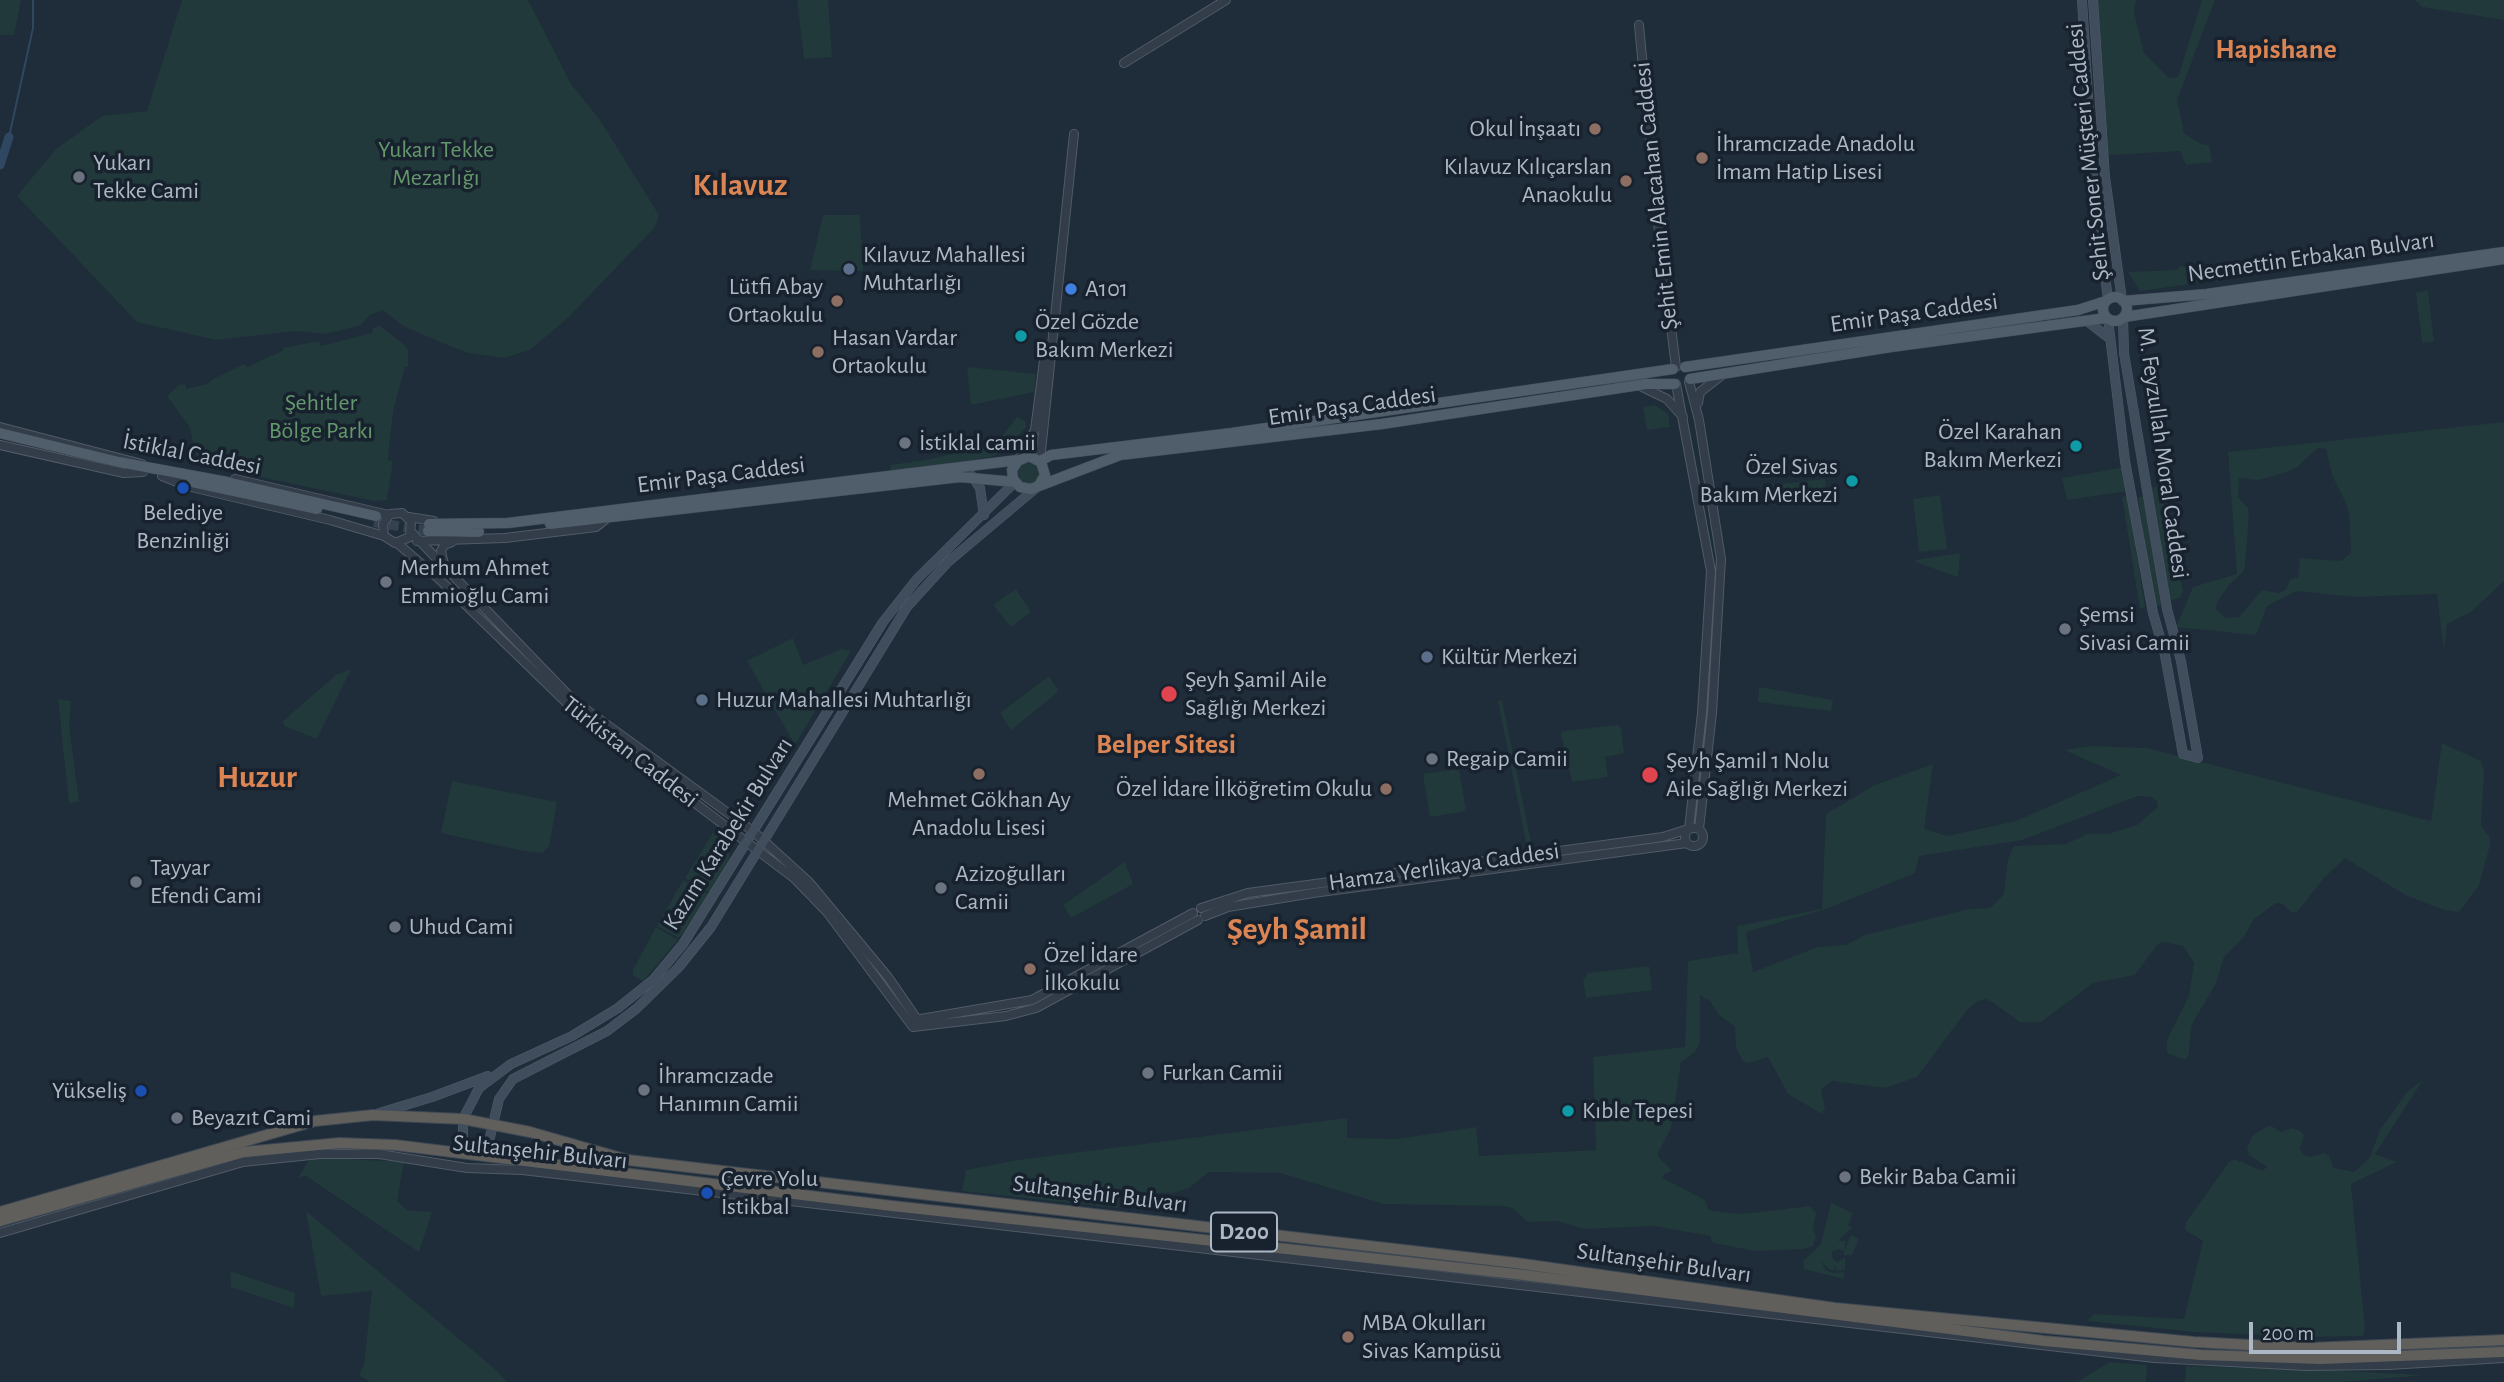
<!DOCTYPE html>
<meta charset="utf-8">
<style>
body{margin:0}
#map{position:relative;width:2504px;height:1382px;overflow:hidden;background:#1f2c39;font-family:"Alegreya Sans",sans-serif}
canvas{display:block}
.scale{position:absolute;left:2249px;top:1322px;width:152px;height:32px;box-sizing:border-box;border:4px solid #adb8c6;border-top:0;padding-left:9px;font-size:21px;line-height:24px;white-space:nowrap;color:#adb8c6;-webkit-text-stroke:5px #18222e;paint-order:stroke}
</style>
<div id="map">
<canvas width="2504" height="1382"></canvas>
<div class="scale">200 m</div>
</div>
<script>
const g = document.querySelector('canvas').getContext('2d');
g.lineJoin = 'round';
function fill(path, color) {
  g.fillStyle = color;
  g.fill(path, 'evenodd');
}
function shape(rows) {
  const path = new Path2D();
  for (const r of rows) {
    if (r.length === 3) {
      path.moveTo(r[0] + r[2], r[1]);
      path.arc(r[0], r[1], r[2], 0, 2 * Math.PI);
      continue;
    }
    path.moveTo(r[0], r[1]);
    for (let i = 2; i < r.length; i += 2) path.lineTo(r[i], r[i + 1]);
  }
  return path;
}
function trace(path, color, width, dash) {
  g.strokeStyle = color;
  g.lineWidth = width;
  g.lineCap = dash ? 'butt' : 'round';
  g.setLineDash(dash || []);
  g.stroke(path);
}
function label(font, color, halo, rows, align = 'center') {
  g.font = font + ' "Alegreya Sans",sans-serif';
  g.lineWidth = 7;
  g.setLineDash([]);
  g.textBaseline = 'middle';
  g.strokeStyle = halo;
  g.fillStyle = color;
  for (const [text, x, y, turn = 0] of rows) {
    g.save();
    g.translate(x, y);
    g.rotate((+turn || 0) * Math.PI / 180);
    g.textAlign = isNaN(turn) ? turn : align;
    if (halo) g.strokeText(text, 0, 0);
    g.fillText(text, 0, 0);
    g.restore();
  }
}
fill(shape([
 [0,0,21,0,14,35,0,35],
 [182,0,528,0,571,84,600,120,659,215,655,227,568,318,531,349,505,358,468,353,445,344,403,326,383,310,370,315,359,326,325,334,295,331,216,340,137,322,17,196,56,149,102,116,147,111],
 [797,0,828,0,832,57,804,59],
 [2094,0,2136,0,2134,12,2144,53,2169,78,2178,77,2202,0,2215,0,2177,100,2184,133,2201,144,2209,145,2212,162,2186,165,2180,151,2111,155,2104,152],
 [2415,0,2504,0,2504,20,2422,7],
 [823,215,860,215,863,271,852,271,852,266,846,266,846,271,810,270],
 [2181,266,2222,270,2222,280,2140,291,2128,272,2176,270],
 [2428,291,2434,342,2422,343,2416,292],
 [380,326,406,346,408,351,408,367,405,367,394,407,390,436,388,460,393,461,387,500,374,501,199,464,189,426,167,396,179,385,185,384,186,389,207,384,215,378,244,364,247,367,284,350,283,348,319,341,321,346,372,333,373,328],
 [967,367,1036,374,1034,392,971,405],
 [1655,405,1668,414,1670,427,1647,430,1643,407],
 [1017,417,1026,422,1026,427,1004,452,991,457,891,472,890,465,926,460,997,443],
 [2504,422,2504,581,2471,612,2447,624,2444,652,2437,594,2355,597,2297,591,2267,606,2256,635,2176,627,2193,587,2237,574,2228,452],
 [2318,448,2326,449,2332,475,2344,499,2349,512,2351,553,2341,561,2300,558,2298,577,2291,579,2285,590,2279,593,2262,590,2239,617,2225,618,2216,609,2217,602,2229,585,2244,571,2245,565,2249,515,2248,508,2238,497,2239,478,2258,480,2284,473,2297,467],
 [1029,473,11],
 [2125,467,2129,491,2067,500,2062,478],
 [1825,479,1827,496,1770,503,1771,485],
 [2160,486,2183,592,2180,598,2170,600,2151,488],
 [1940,495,1947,549,1919,552,1913,499],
 [2128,496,2145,607,2140,609,2122,497],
 [2138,497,2144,497,2161,605,2154,607],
 [1960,553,1958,577,1915,562,1916,560],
 [1016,589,1031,612,1011,627,993,605],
 [793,638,803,665,842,649,851,651,795,745,747,661],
 [351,669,317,739,284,726,283,721,336,675],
 [1049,676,1058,690,1056,694,1011,730,1000,713],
 [1759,687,1833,700,1831,711,1758,702],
 [58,699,71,701,69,726,79,801,69,804],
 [1502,700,1533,852,1528,853,1498,701],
 [1617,725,1621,728,1624,753,1605,757,1608,777,1572,782,1561,734,1563,731],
 [2442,743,2481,761,2484,770,2481,826,2490,838,2490,845,2479,885,2463,907,2458,912,2444,910,2405,895,2345,858,2324,878,2298,911,2292,913,2283,904,2276,903,2254,919,2244,937,2224,957,2216,983,2191,1026,2189,1054,2185,1060,2167,1053,2167,1040,2189,996,2194,963,2183,946,2162,942,2156,946,2135,975,2093,983,2041,1022,2020,1022,1992,1002,1985,999,1978,1001,1967,1010,1917,1077,1885,1088,1832,1081,1821,1089,1825,1109,1822,1114,1788,1094,1768,1057,1749,1063,1743,1061,1736,1048,1735,1027,1718,1014,1710,1001,1700,995,1700,1042,1695,1052,1681,1062,1671,1128,1657,1155,1672,1171,1664,1174,1662,1178,1705,1200,1708,1209,1713,1211,1742,1214,1810,1206,1816,1213,1813,1228,1816,1237,1813,1246,1804,1249,1755,1251,1713,1243,1710,1236,1654,1226,1584,1229,1557,1221,1528,1222,1512,1208,1503,1206,1384,1204,1280,1173,1209,1172,1189,1188,1173,1193,1120,1192,1118,1208,962,1191,966,1170,1018,1160,1347,1118,1347,1138,1397,1139,1476,1127,1479,1156,1596,1150,1593,1057,1685,1047,1688,961,1738,953,1737,926,1822,909,1826,814,1875,785,1933,764,1924,829,1947,836,2016,821,2121,775,2064,750,2090,746,2147,748,2431,821],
 [2138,796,2151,797,2157,801,2158,807,2137,825,2108,834,2087,834,2066,844,2014,846,2008,859,2004,894,1990,908,1969,909,1865,935,1846,945,1818,947,1753,972,1746,932,1826,909,1915,873,1919,856,2022,840],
 [1459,769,1466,811,1430,817,1423,774],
 [452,781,557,802,549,847,542,853,523,851,441,833],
 [716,828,724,835,730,854,728,865,712,894,685,878],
 [1125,862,1133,884,1071,918,1063,905],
 [683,880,711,895,679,938,657,926],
 [656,927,678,940,643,981,633,976,633,970],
 [1649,966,1652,990,1586,998,1583,980,1588,973],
 [2423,1080,2375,1154,2397,1162,2351,1184,2365,1330,2363,1336,2309,1337,2194,1332,2087,1321,2094,1314,2184,1319,2203,1241,2185,1230,2186,1222,2229,1162,2235,1159,2262,1171,2267,1167,2249,1155,2247,1148,2253,1135,2270,1125,2281,1132,2293,1128,2300,1131,2304,1135,2300,1149,2304,1155,2310,1157,2324,1153,2329,1156,2334,1168,2354,1172,2370,1157,2380,1130,2406,1093],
 [311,1157,404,1162,397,1201,407,1210,432,1212,419,1252,306,1176,298,1178],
 [1831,1203,1853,1213,1848,1225,1852,1228,1838,1241,1846,1241,1844,1251,1851,1235,1859,1239,1852,1255,1844,1255,1844,1251,1838,1249,1832,1252,1832,1257,1837,1263,1845,1257,1845,1270,1836,1271,1836,1265,1834,1271,1829,1269,1821,1261,1826,1270,1834,1273,1844,1272,1844,1279,1804,1269,1803,1261,1821,1244],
 [306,1211,495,1369,507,1382,370,1382,359,1375,364,1365,372,1291,321,1296],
 [230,1271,295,1293,294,1308,231,1287],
 [2110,1362,2147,1365,2146,1382,2077,1382],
 [2186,1366,2342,1371,2425,1375,2343,1382,2185,1382]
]), '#21393a');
trace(shape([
 [9,137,33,28,33,0]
]), '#2f4760', 2);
trace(shape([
 [0,165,9,137]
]), '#2f4760', 9);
trace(shape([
 [374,522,428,531]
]), '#34414e', 10, [10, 5]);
const tertiary = shape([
 [1639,25,1657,215,1676,367],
 [1124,63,1226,0],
 [1689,382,1699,420,1721,559,1712,713,1699,829],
 [1676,384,1711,571,1702,713,1689,829],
 [1640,386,1667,399,1683,417],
 [1698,403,1700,392,1722,375],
 [0,427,142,464],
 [0,445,124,473,143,472],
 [1018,460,1035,430,1046,345],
 [1040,461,1074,134],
 [162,476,187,486,330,520,384,536,395,543,410,537,411,521,402,513,390,514,383,524,384,536],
 [235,479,389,515],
 [409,517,434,521],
 [412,533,573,700,754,832,809,882,888,977,921,1025],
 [417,541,505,538,596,527,606,519],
 [397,543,439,579,580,716,794,878,827,912,913,1027,1006,1016,1036,1008,1198,920],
 [444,564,441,551,444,545,452,542],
 [1694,837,9],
 [1201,908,1248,893,1663,837,1688,829],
 [1205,916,1228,907,1313,893,1687,843],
 [915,1020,1032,1000,1193,913],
 [0,1233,243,1162,320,1154,379,1154,467,1168,522,1170,712,1192,2154,1358,2306,1366,2389,1365,2504,1358]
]);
const secondary = shape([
 [2082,0,2094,194,2108,299],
 [2093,0,2105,177,2122,300],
 [2108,319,2125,461,2153,613,2165,655,2183,754,2198,758,2181,661,2167,609,2124,353,2123,318],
 [2087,321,2109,338],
 [972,476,980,488,984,515],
 [376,1114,432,1097,488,1076],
 [463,1151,463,1119,479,1088,511,1064,572,1036,618,1008,653,980,683,944,883,622,917,579,1015,482],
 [486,1154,499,1099,513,1079,607,1031,636,1009,678,968,711,927,907,607,948,562,1036,488]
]);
const primary = shape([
 [2115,309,12],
 [2123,301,2207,294,2504,252],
 [2124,317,2504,259],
 [1685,367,2078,310,2106,301],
 [1690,379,1891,347,2106,318],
 [0,433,119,462,227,482,376,516],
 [1040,461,1051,455,1232,433,1673,369],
 [192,482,317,509],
 [1039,485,1045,475,1041,462,1029,456,1018,461,1012,470,1013,479,1020,487,1031,489,1120,455,1382,424,1646,384,1675,384],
 [429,524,508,523,1018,460],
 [550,524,960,477,1015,482],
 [428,531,479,532]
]);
const trunk = shape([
 [0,1212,315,1121,373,1115,463,1119,530,1132,628,1160,1516,1263,1835,1308,2194,1342,2309,1348,2504,1340],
 [0,1221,244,1152,339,1143,395,1145,892,1206,1516,1274,2044,1341,2201,1355,2321,1359,2504,1352]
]);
trace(tertiary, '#505b67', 10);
trace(secondary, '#505b67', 10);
trace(primary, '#3f4956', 11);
trace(trunk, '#3d4854', 12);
trace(tertiary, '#323d49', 8);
trace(secondary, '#404d5d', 9);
trace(primary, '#505d6a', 10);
trace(trunk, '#605f5c', 10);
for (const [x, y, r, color] of [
 [1595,129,7,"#8d6e63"],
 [1702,158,7,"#8d6e63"],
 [79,177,7,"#6b7280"],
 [1626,181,7,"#8d6e63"],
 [849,269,7,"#5c6f8a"],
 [1071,289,7,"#3f7fe0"],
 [837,301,7,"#8d6e63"],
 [1021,336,7,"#0f9aa8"],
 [818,352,7,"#8d6e63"],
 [905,443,7,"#6b7280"],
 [2076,446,7,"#0f9aa8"],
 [1852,481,7,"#0f9aa8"],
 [183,488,7,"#1a4fb4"],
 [386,582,7,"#6b7280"],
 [2065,629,7,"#6b7280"],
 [1427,657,7,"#5c6f8a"],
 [1169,694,9,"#e0444e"],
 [702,700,7,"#5c6f8a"],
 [1432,759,7,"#6b7280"],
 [979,774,7,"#8d6e63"],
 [1650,775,9,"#e0444e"],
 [1386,789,7,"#8d6e63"],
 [136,882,7,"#6b7280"],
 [941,888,7,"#6b7280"],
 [395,927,7,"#6b7280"],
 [1030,969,7,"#8d6e63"],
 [1148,1073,7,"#6b7280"],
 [644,1090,7,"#6b7280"],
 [141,1091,7,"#1a4fb4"],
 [1568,1111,7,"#0f9aa8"],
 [177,1118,7,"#6b7280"],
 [1845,1177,7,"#6b7280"],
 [707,1193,7,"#1a4fb4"],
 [1348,1337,7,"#8d6e63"]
]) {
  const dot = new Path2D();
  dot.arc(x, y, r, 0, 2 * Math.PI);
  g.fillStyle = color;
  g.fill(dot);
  trace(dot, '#18222e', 2.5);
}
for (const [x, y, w] of [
 [1244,1232,66]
]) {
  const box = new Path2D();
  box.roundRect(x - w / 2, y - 19.5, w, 39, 5);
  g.fillStyle = '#18222e';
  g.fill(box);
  trace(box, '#adb8c6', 2);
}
label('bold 23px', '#adb8c6', null, [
 ["D200",1244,1232]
]);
label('24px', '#adb8c6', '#18222e', [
 ["Okul İnşaatı",1581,129,"right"],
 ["İhramcızade Anadolu",1716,144],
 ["İmam Hatip Lisesi",1716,172],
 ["Yukarı",93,163],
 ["Tekke Cami",93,191],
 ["Kılavuz Kılıçarslan",1612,167,"right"],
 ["Anaokulu",1612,195,"right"],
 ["Kılavuz Mahallesi",863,255],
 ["Muhtarlığı",863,283],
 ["Lütfi Abay",823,287,"right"],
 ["Ortaokulu",823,315,"right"],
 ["A101",1085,289],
 ["Özel Gözde",1035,322],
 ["Bakım Merkezi",1035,350],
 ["Hasan Vardar",832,338],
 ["Ortaokulu",832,366],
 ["Özel Karahan",2062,432,"right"],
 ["Bakım Merkezi",2062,460,"right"],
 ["İstiklal camii",919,443],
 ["Özel Sivas",1838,467,"right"],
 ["Bakım Merkezi",1838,495,"right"],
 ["Belediye",183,513,"center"],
 ["Benzinliği",183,541,"center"],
 ["Merhum Ahmet",400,568],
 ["Emmioğlu Cami",400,596],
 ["Şemsi",2079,615],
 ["Sivasi Camii",2079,643],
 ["Kültür Merkezi",1441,657],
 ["Şeyh Şamil Aile",1185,680],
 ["Sağlığı Merkezi",1185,708],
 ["Huzur Mahallesi Muhtarlığı",716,700],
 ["Regaip Camii",1446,759],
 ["Şeyh Şamil 1 Nolu",1666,761],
 ["Aile Sağlığı Merkezi",1666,789],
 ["Özel İdare İlköğretim Okulu",1372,789,"right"],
 ["Mehmet Gökhan Ay",979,800,"center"],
 ["Anadolu Lisesi",979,828,"center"],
 ["Tayyar",150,868],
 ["Efendi Cami",150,896],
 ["Azizoğulları",955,874],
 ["Camii",955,902],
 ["Uhud Cami",409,927],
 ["Özel İdare",1044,955],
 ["İlkokulu",1044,983],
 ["Furkan Camii",1162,1073],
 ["İhramcızade",658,1076],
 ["Hanımın Camii",658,1104],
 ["Yükseliş",127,1091,"right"],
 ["Kıble Tepesi",1582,1111],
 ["Beyazıt Cami",191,1118],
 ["Bekir Baba Camii",1859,1177],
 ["Çevre Yolu",721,1179],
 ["İstikbal",721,1207],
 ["MBA Okulları",1362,1323],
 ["Sivas Kampüsü",1362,1351]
], 'left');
label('24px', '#63986b', '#18222e', [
 ["Yukarı Tekke",436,150],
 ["Mezarlığı",436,178],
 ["Şehitler",321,403],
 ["Bölge Parkı",321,431]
]);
label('24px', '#adb8c6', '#18222e', [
 ["Şehit Soner Müşteri Caddesi",2088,152,-96],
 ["Şehit Emin Alacahan Caddesi",1656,196,-96],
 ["Necmettin Erbakan Bulvarı",2311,257,-8],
 ["Emir Paşa Caddesi",1914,313,-8],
 ["Emir Paşa Caddesi",1352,406,-8],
 ["M. Feyzullah Moral Caddesi",2163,453,82],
 ["İstiklal Caddesi",192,454,11],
 ["Emir Paşa Caddesi",721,475,-7],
 ["Türkistan Caddesi",630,752,38],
 ["Kazım Karabekir Bulvarı",728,834,-58],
 ["Hamza Yerlikaya Caddesi",1444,867,-8],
 ["Sultanşehir Bulvarı",540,1152,6],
 ["Sultanşehir Bulvarı",1100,1194,7],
 ["Sultanşehir Bulvarı",1664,1263,8]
]);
label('bold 28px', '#da8553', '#18222e', [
 ["Hapishane",2276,50],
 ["Belper Sitesi",1166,745]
]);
label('bold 32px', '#da8553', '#18222e', [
 ["Kılavuz",740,185],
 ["Huzur",257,777],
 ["Şeyh Şamil",1297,929]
]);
</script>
